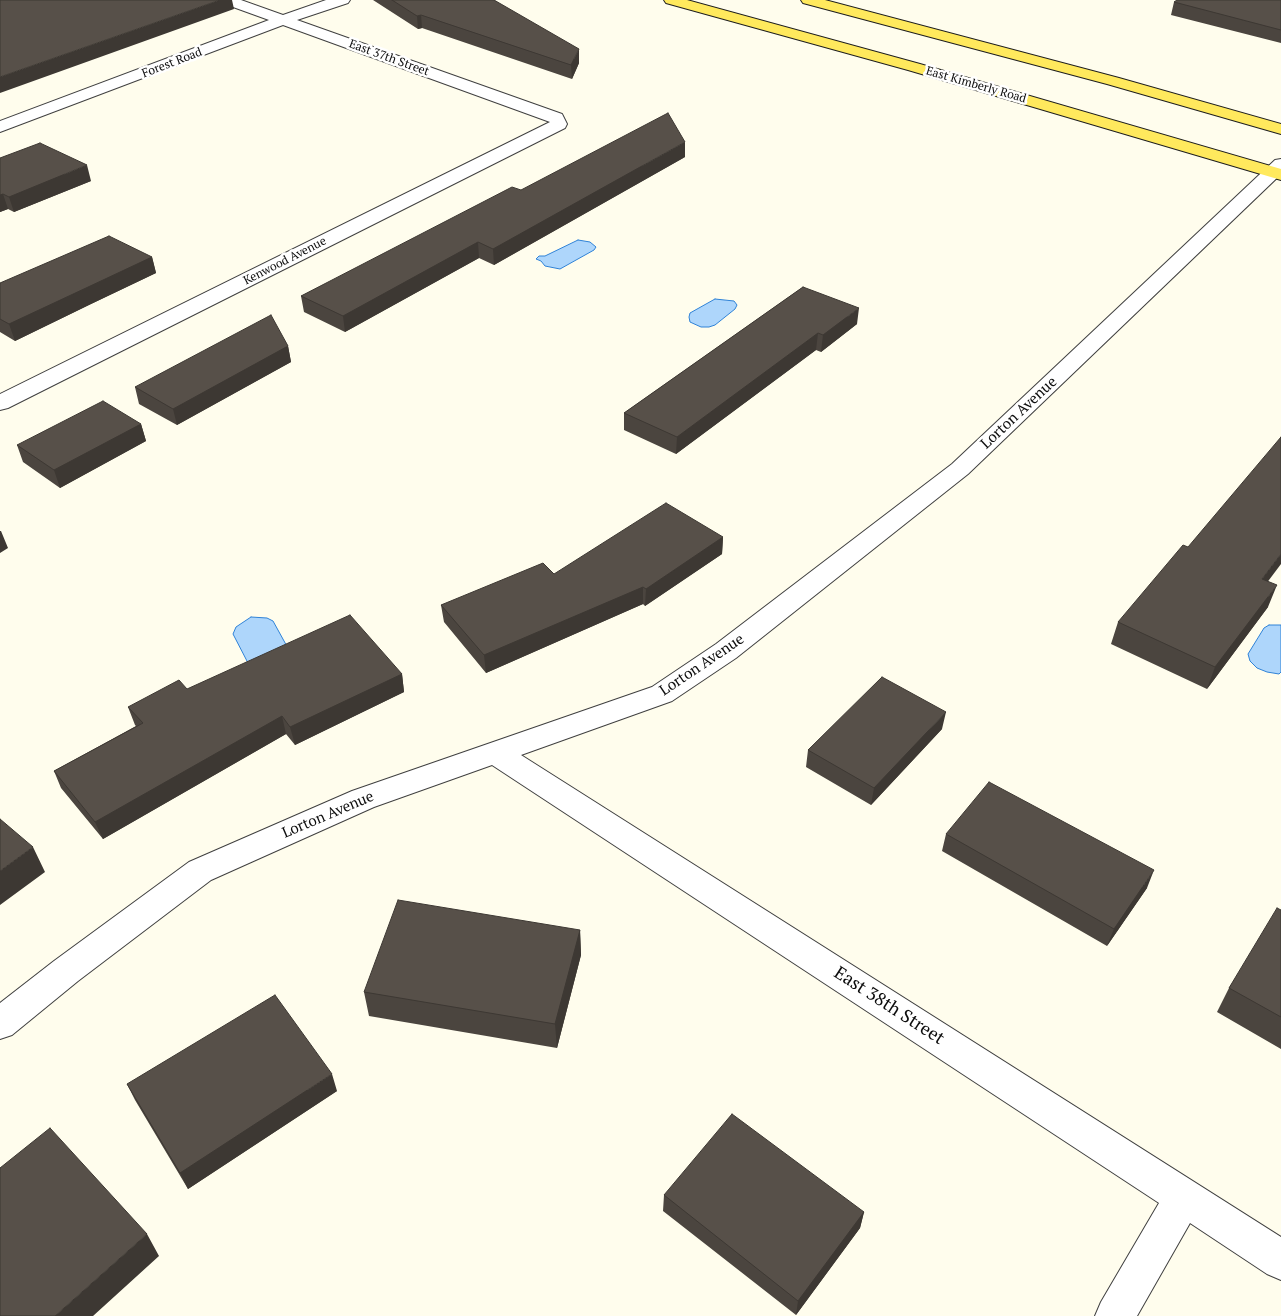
<!DOCTYPE html>
<style>
body{margin:0}
canvas{display:block;background:#fffded}
</style>
<canvas width="1281" height="1316"></canvas>
<script>
const g = document.querySelector('canvas').getContext('2d');
g.lineJoin = 'round';
function fill(path, color) {
  g.fillStyle = color;
  g.fill(path, 'evenodd');
}
function shape(rows) {
  const path = new Path2D();
  for (const r of rows) {
    path.moveTo(r[0], r[1]);
    for (let i = 2; i < r.length; i += 2) path.lineTo(r[i], r[i + 1]);
  }
  return path;
}
function trace(path, color, width, dash) {
  g.strokeStyle = color;
  g.lineWidth = width;
  g.lineCap = dash ? 'butt' : 'round';
  g.setLineDash(dash || []);
  g.stroke(path);
}
function label(font, color, halo, rows, align = 'center') {
  g.font = font + ' "PT Serif",serif';
  g.lineWidth = 5;
  g.setLineDash([]);
  g.textBaseline = 'middle';
  g.strokeStyle = halo;
  g.fillStyle = color;
  for (const [text, x, y, turn = 0] of rows) {
    g.save();
    g.translate(x, y);
    g.rotate((+turn || 0) * Math.PI / 180);
    g.textAlign = isNaN(turn) ? turn : align;
    if (halo) g.strokeText(text, 0, 0);
    g.fillText(text, 0, 0);
    g.restore();
  }
}
const water = shape([
 [578,240,590,242,596,247,594,250,560,269,545,266,541,261,536,259,539,256,545,256,578,240],
 [715,299,734,301,737,305,735,309,715,325,709,327,701,327,690,322,689,317,690,313,715,299],
 [251,617,267,618,273,621,289,650,248,663,233,634,236,627,251,617],
 [1269,625,1281,625,1281,672,1279,674,1267,672,1257,668,1250,661,1248,654,1264,628,1269,625]
]);
fill(water, '#aed6fb');
trace(water, '#2f82d7', 1);
const minor = shape([
 [220,0,241,0,283,15,326,0,350,0,348,3,297,20,562,114,567,124,565,128,8,408,0,410,0,394,550,122,283,25,0,132,0,121,269,20,222,3,220,0],
 [1281,159,1281,174,968,474,736,658,672,701,521,755,1281,1237,1281,1280,1267,1274,1190,1223,1137,1316,1095,1316,1101,1302,1159,1203,492,765,374,807,211,880,78,981,12,1035,0,1039,0,1003,54,961,189,862,352,791,652,687,716,644,952,464,1275,160,1281,159]
]);
const primary = shape([
 [664,0,687,0,920,64,1281,169,1281,180,908,70,666,3,664,0],
 [801,0,825,0,1119,78,1281,124,1281,134,1107,84,803,3,801,0]
]);
trace(minor, '#404040', 2);
trace(primary, '#1e1e1e', 2);
fill(minor, '#fff');
fill(primary, '#ffe95d');
fill(shape([
 [373,0,494,0,579,63,572,79,422,28,418,29],
 [1281,0,1281,43,1171,15,1174,2],
 [685,157,494,265,479,258,345,332,304,312,301,296,521,190],
 [0,158,91,181,14,212,8,209,0,212],
 [152,257,156,273,91,304,15,341,0,332,0,283],
 [803,287,857,324,821,352,816,350,676,454,624,430,624,413],
 [288,346,291,362,177,425,139,404,135,387],
 [141,424,146,441,60,488,23,462,17,445],
 [723,537,722,554,645,606,643,604,486,673,444,622,441,605],
 [1268,581,1268,607,1207,689,1111,644,1118,622],
 [402,674,404,692,295,745,286,734,103,839,61,788,54,771,136,726,135,725,128,707,187,689],
 [942,729,871,805,806,767,808,750],
 [946,834,1147,888,1107,946,942,851],
 [1281,910,1281,1049,1217,1012,1229,988],
 [580,930,581,955,557,1048,369,1016,364,992],
 [127,1084,337,1091,188,1189,135,1100],
 [664,1195,864,1212,860,1228,796,1315,663,1211]
]), '#4b453f');
fill(shape([
 [220,0,232,0,234,9,0,93,0,77],
 [421,15,422,28,418,29,417,16],
 [579,49,579,63,572,79,571,65],
 [685,142,685,157,494,265,493,249],
 [87,165,91,181,14,212,9,197],
 [3,194,8,209,0,212,0,195],
 [478,242,479,258,345,332,343,316],
 [152,257,156,273,91,304,15,341,9,324,86,288],
 [859,308,857,324,821,352,823,335],
 [818,333,816,350,676,454,677,437],
 [288,346,291,362,177,425,173,409],
 [141,424,146,441,60,488,54,470],
 [0,531,1,531,8,548,0,553],
 [723,537,722,554,645,606,646,589],
 [1281,554,1281,564,1254,600,1262,579],
 [1277,585,1268,607,1207,689,1215,667],
 [643,587,643,604,486,673,484,655],
 [402,674,404,692,295,745,290,727],
 [946,712,942,729,871,805,874,788],
 [282,716,286,734,103,839,95,822],
 [33,847,45,872,0,905,0,871],
 [1154,870,1147,888,1107,946,1114,929],
 [580,930,581,955,557,1048,555,1024],
 [332,1074,337,1091,188,1189,180,1173],
 [864,1212,860,1228,796,1315,798,1301],
 [147,1234,159,1256,93,1316,55,1316]
]), '#3d3833');
const building = shape([
 [0,0,220,0,0,77,0,0],
 [392,0,494,0,579,49,571,65,421,15,417,16,392,0],
 [1177,0,1281,0,1281,30,1174,2,1177,0],
 [668,113,685,142,493,249,478,242,343,316,301,296,512,187,521,190,668,113],
 [40,143,87,165,9,197,3,194,0,195,0,158,40,143],
 [109,236,152,257,86,288,9,324,0,319,0,283,109,236],
 [803,287,859,308,823,335,818,333,677,437,624,413,803,287],
 [271,315,288,346,173,409,135,387,271,315],
 [103,401,141,424,54,470,17,445,103,401],
 [1281,437,1281,554,1262,579,1277,585,1215,667,1118,622,1183,545,1188,547,1281,437],
 [666,503,723,537,646,589,643,587,484,655,441,605,543,563,554,574,666,503],
 [350,615,402,674,290,727,282,716,95,822,54,771,143,723,128,707,179,680,187,689,350,615],
 [882,677,946,712,874,788,808,750,882,677],
 [989,782,1154,870,1114,929,946,834,989,782],
 [0,819,33,847,0,871,0,819],
 [398,900,580,930,555,1024,364,992,398,900],
 [1277,908,1281,910,1281,1017,1229,988,1277,908],
 [275,995,332,1074,180,1173,127,1084,275,995],
 [732,1114,864,1212,798,1301,664,1195,732,1114],
 [50,1128,147,1234,55,1316,0,1316,0,1168,50,1128]
]);
fill(building, '#575049');
trace(building, '#3d3833', 1);
label('12px', '#0d0d0d', '#fff', [
 ["East 37th Street",389,58,20],
 ["Forest Road",172,63,-21],
 ["East Kimberly Road",976,85,16],
 ["Kenwood Avenue",285,261,-27]
]);
label('15px', '#0d0d0d', '#fff', [
 ["Lorton Avenue",1019,413,-43],
 ["Lorton Avenue",702,665,-34],
 ["Lorton Avenue",328,815,-23]
]);
label('18px', '#0d0d0d', '#fff', [
 ["East 38th Street",889,1006,33]
]);
</script>
